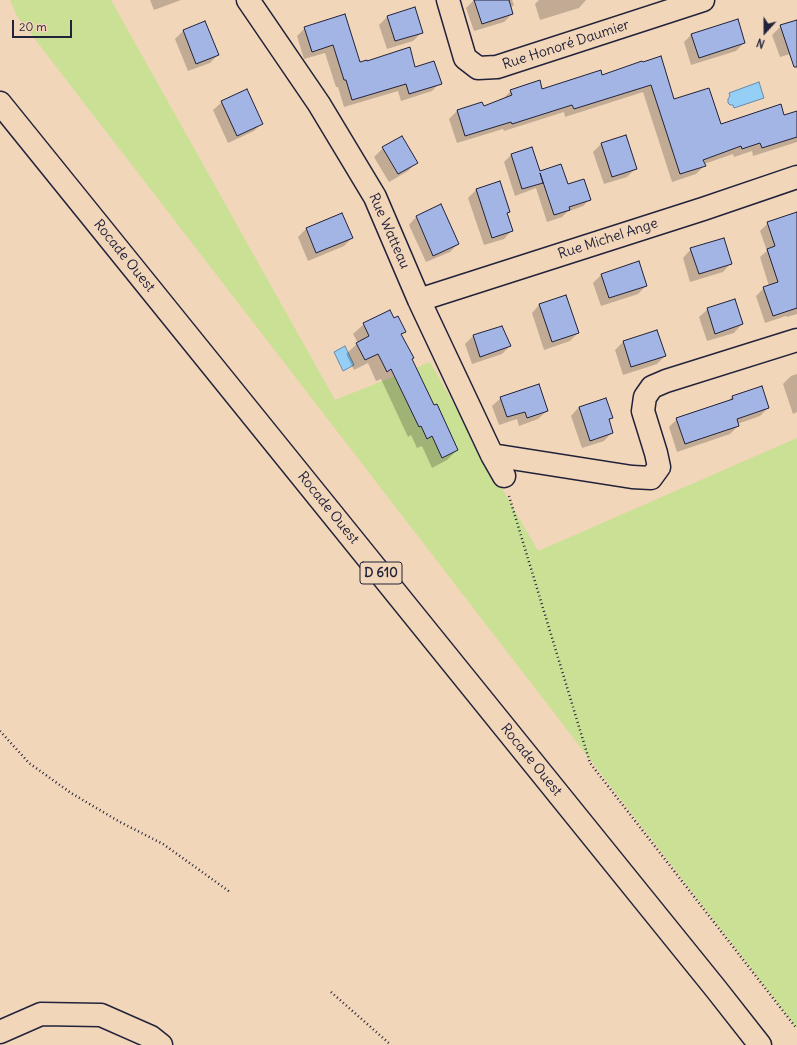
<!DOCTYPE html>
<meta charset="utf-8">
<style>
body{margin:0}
#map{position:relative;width:797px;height:1045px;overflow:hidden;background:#f2d6b9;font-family:Delius,sans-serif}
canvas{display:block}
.north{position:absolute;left:745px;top:12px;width:40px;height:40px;-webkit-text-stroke:3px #f2d6b9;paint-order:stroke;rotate:201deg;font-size:11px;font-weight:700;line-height:16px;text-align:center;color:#22223b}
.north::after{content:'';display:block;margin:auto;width:14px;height:18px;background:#22223b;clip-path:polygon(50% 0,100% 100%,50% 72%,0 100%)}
.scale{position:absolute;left:12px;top:20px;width:60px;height:18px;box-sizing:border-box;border:2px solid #22223b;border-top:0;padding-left:5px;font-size:12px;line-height:14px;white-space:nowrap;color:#22223b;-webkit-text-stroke:3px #f2d6b9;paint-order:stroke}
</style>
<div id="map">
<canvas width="797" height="1045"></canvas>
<div class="north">N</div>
<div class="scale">20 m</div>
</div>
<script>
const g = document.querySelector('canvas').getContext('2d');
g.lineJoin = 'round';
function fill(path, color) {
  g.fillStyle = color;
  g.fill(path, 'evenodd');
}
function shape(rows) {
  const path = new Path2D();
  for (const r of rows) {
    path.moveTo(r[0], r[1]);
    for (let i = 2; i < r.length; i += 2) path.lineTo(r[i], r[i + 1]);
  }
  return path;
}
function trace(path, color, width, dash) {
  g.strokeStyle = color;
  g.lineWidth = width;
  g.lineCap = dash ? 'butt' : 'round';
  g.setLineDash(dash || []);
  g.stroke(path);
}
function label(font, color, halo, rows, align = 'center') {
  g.font = font + ' Delius,sans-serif';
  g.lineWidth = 3;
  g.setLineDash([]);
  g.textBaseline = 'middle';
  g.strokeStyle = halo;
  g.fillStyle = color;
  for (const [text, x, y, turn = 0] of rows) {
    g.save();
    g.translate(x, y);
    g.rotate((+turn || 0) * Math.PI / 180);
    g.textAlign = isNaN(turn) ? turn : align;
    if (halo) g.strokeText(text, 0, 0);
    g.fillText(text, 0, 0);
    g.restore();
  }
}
fill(shape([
 [10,0,111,0,335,400,430,362,538,551,797,438,797,1028,17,16]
]), '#c9e095');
const water = shape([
 [759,82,764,98,734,108,733,105,730,105,728,103,728,99,730,96,729,93,759,82],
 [345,346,354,365,343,371,334,352,345,346]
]);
fill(water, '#95cff5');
trace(water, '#678aab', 1);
fill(shape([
 [150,0,181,0,154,10],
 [474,0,512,0,514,5,510,8,512,14,504,22,474,31,466,8],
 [539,0,586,0,579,8,540,20,535,4],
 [344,15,359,63,414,68,440,83,432,91,401,101,398,91,344,107,338,87,336,87,325,53,304,59,297,36,305,28],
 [388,16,422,32,413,41,387,49,379,25],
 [797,21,797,52,780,57,772,35,781,26],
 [183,31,218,55,210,63,188,71,175,39],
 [692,34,744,43,736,51,691,65,684,42],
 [641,62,673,100,720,125,784,116,797,112,797,142,753,156,752,151,734,157,733,154,704,164,704,166,696,174,672,182,643,92,565,117,564,112,504,131,503,129,457,143,449,119,457,111,483,107,503,99,511,91,541,90,601,76],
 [222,102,262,123,254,131,228,143,213,110],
 [625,136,635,169,627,177,604,184,593,152,601,144],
 [383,148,416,163,408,171,389,182,374,157],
 [511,155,539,173,560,166,567,185,590,199,583,206,567,212,562,217,547,222,536,188,515,196,504,162],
 [476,190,509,212,506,214,512,230,504,239,484,245,468,198],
 [440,205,458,244,450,252,426,262,409,225,416,217],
 [797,213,797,315,797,314,787,317,786,316,765,323,756,296,764,288,769,286,760,257,767,251,760,231,768,223],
 [342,215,352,238,344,246,308,261,298,237,306,229],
 [691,249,731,263,723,272,690,282,683,258],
 [639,262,646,286,638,294,601,306,593,283,601,275],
 [539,305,578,333,570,341,544,350,532,313],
 [708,309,742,324,734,333,707,341,699,317],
 [393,319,404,332,401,335,411,360,457,450,447,460,432,468,422,446,417,448,411,435,408,437,381,379,376,381,368,363,354,370,346,354,358,343,353,334,364,324],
 [657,331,665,356,657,364,623,375,615,350,623,342],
 [473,336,510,346,502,354,472,364,465,344],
 [797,374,797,412,793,414,783,384,791,376],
 [762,387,768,408,760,416,737,424,738,426,730,434,677,452,669,427,677,419,727,402,732,397],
 [501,398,547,411,538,419,519,426,517,419,499,425,492,406],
 [579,407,611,418,609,421,612,432,604,441,582,448,571,416]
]), '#0003');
const building = shape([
 [474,0,509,0,513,14,482,24,474,0],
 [415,7,423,33,395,41,387,16,415,7],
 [345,14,360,62,367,60,367,61,410,47,415,67,434,61,442,84,409,94,406,84,352,100,346,80,344,80,333,45,312,52,304,27,345,14],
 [738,19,745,43,699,58,691,34,738,19],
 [797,20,797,67,794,67,780,25,797,20],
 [205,21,219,55,196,64,183,30,205,21],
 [661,56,674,99,709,88,721,124,781,104,784,115,797,111,797,137,762,148,760,143,742,149,741,146,703,160,706,166,680,174,651,85,574,109,572,105,512,124,511,122,465,136,457,110,482,102,484,106,512,95,510,90,540,80,542,89,601,70,602,75,642,61,643,62,661,56],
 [247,89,263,124,237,136,221,101,247,89],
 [626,135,637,169,612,177,601,143,626,135],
 [402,136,418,163,398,174,382,147,402,136],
 [532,147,540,171,561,164,568,184,584,179,591,200,569,207,570,210,554,215,540,173,543,183,522,189,511,154,532,147],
 [500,181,510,212,507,213,513,231,492,238,476,189,500,181],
 [441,204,459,244,433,256,416,216,441,204],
 [797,212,797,308,773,316,763,287,778,282,767,249,775,246,767,222,797,212],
 [342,213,353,238,316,253,306,228,342,213],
 [724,238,732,264,699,274,690,248,724,238],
 [639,261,647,286,609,298,601,274,639,261],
 [566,295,579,333,552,342,539,304,566,295],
 [735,299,743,324,715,334,707,308,735,299],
 [390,310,394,318,398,316,406,332,401,334,414,358,412,359,434,405,437,404,458,450,442,458,432,436,427,439,421,426,419,427,391,369,387,372,378,354,365,360,356,343,369,336,363,323,390,310],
 [502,326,511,346,480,357,473,335,502,326],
 [657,330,666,356,631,367,623,341,657,330],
 [539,384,548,411,527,418,525,412,507,417,500,397,539,384],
 [762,386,769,408,737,419,739,426,685,444,676,418,733,399,732,396,762,386],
 [606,398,613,418,609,419,613,433,590,441,579,407,606,398]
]);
fill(building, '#a3b5e4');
trace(building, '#22223b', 1);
const street = shape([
 [248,0,319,104,375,197,419,300,492,455,504,476],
 [448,0,465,58,478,68,497,67,703,0],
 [419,300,703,209,797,177],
 [492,455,632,477,651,478,659,467,656,453,643,411,645,397,652,387,666,381,797,340],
 [0,1032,41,1014,101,1015,151,1037,161,1045]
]);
const primary = shape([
 [0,103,716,989,760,1045]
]);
trace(street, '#22223b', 25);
trace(primary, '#22223b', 25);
trace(shape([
 [509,496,590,763,797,1029],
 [0,731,29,763,71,793,120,822,163,844,230,892],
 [331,992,391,1045]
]), '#22223b', 2.5, [1, 3]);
trace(street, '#f2d6b9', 22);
trace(primary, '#f2d6b9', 22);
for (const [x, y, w] of [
 [381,573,42]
]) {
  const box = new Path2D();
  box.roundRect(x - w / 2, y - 11, w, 22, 3);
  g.fillStyle = '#f2d6b9';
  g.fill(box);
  trace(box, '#22223b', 1);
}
label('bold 13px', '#22223b', null, [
 ["D 610",381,573]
]);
label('14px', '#22223b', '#f2d6b9', [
 ["Rue Honoré Daumier",566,45,-18],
 ["Rue Watteau",389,231,66],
 ["Rue Michel Ange",608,239,-18],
 ["Rocade Ouest",124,256,51],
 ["Rocade Ouest",328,508,51],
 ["Rocade Ouest",531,760,51]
]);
</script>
